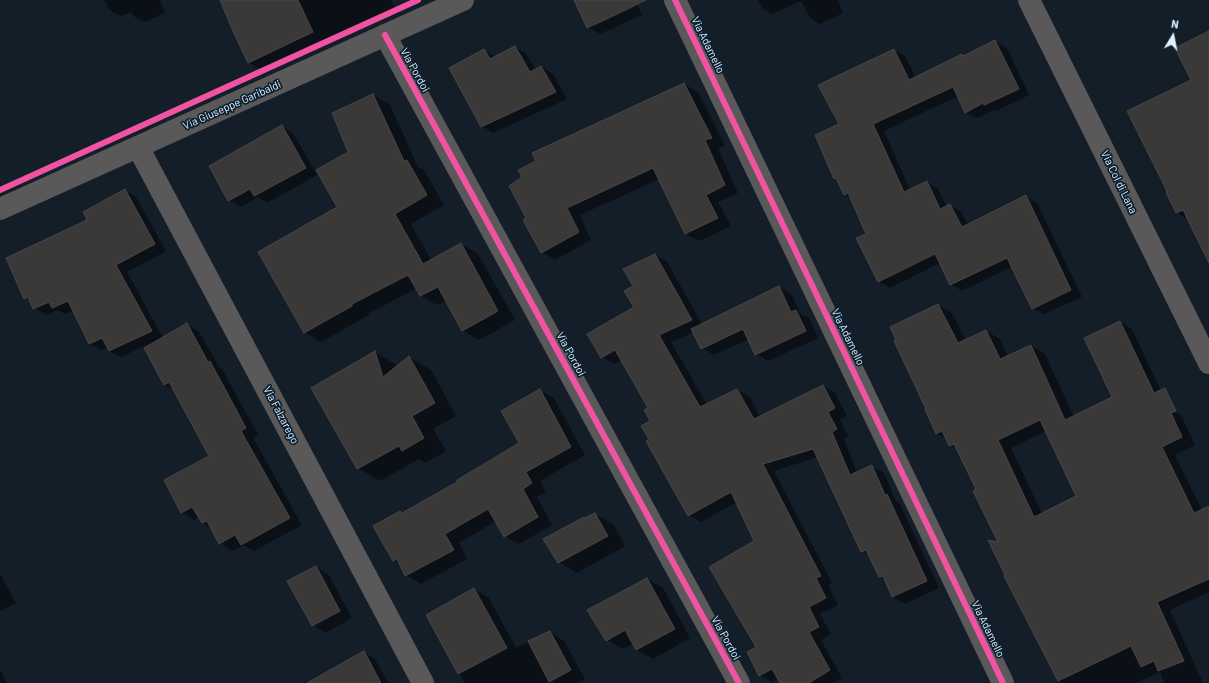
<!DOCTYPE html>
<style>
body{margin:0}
#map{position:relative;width:1209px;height:683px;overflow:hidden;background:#131e29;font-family:Barlow,sans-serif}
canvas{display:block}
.north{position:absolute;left:1153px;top:16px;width:40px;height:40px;-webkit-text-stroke:3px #0b1f31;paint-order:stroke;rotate:10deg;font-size:11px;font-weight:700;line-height:16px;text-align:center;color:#e3f0fd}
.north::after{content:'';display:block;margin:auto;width:14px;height:18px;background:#e3f0fd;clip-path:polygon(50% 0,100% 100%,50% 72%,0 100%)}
</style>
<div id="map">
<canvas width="1209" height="683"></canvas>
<div class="north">N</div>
</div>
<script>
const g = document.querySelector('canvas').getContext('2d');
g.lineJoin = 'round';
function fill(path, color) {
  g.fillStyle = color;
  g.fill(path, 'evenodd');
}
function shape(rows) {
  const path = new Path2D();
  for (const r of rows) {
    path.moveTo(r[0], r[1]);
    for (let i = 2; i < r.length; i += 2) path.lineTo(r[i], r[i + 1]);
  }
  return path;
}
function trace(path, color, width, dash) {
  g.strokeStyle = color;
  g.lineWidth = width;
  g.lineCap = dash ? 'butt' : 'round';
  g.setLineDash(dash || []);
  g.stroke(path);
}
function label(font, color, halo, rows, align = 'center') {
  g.font = font + ' Barlow,sans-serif';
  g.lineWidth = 3.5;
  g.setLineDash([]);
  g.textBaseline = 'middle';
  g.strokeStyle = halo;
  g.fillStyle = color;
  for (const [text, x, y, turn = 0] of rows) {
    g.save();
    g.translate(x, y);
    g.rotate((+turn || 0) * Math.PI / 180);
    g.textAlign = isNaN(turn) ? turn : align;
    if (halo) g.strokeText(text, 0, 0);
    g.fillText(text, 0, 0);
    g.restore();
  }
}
fill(shape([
 [102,0,160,0,165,13,145,22,133,16,132,12,121,16,109,10,106,2],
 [236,0,391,0,395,9,357,27,355,26,262,70,249,63,233,29],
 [575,0,635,0,642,15,600,34,588,27],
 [634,5,635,7,594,26,594,24],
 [758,0,838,0,843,13,820,24,810,18,802,2,801,1,772,14,762,8],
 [995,41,1007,48,1029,95,996,111,994,110,977,118,965,112,958,96,884,131,910,190,927,182,938,189,947,207,950,205,961,212,968,225,1026,196,1037,203,1082,297,1044,314,1033,308,1013,266,962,291,951,284,940,263,890,288,878,281,867,234,851,198,844,194,837,179,835,178,840,125,894,50,905,56,916,78,962,55,964,56],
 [1209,43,1209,261,1189,220,1177,213,1193,80],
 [515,47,526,54,536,70,541,67,553,74,567,99,493,133,482,126,484,50,496,57],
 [684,84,698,92,725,146,718,148,738,193,718,202,731,226,699,241,686,234,659,179,580,215,591,240,555,260,542,252,525,220],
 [373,95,390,105,418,167,424,170,444,205,411,224,431,260,461,244,478,254,515,320,479,340,462,330,446,301,437,305,421,296,417,288,368,314,369,315,321,342,305,333,259,252,338,207,350,152],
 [282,126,293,133,317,175,267,203,258,197,241,207,229,200],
 [125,190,136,197,166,251,127,272,163,338,187,324,199,332,220,368,222,369,258,435,253,438,302,525,254,551,243,545,232,551,220,543,211,528,203,523,199,517,194,520,182,512,211,457,175,391,165,385,145,348,150,346,149,344,121,357,109,351,108,347,101,350,89,344,74,310,65,314,57,310,46,315,34,308,31,301,25,298,88,220],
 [655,255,667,262,702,324,779,287,791,294,800,313,809,318,818,338,768,361,756,354,749,339,714,355,702,348,694,332,671,342,707,405,737,390,750,397,760,417,823,386,835,393,847,416,840,419,848,436,844,439,857,472,872,466,884,473,896,501,899,502,939,588,905,604,893,597,885,580,880,576,870,556,862,551,818,457,774,471,832,583,828,585,838,605,820,614,831,634,821,640,842,678,833,683,781,683,779,679,772,682,760,675,757,648,755,542,737,502,701,522,689,515,650,440,651,421,649,408,622,360,614,364,602,357,635,308,634,286],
 [938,305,952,313,966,341,986,331,1000,339,1008,356,1031,346,1045,354,1074,417,1167,407,1181,415,1195,445,1175,455,1202,510,1209,507,1209,592,1170,610,1203,683,1164,683,1160,672,1136,683,1063,683,1059,681,1005,576,1006,575,999,543,977,490,958,450,950,445,946,439,937,433],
 [1046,431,1077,496,1042,514,1011,448],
 [1120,322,1132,329,1160,389,1129,412],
 [375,352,398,366,409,357,431,370,456,416,433,429,446,451,425,463,419,459,380,481,358,468],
 [540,390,554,398,585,455,540,481,546,492,537,497,552,525,519,544,504,536,496,521,459,543,467,559,421,584,406,575,400,564,394,560,400,512,403,514,459,483,520,444],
 [595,514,613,524,625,546,577,573,559,562,585,519],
 [316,567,328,574,352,618,325,633,313,625],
 [0,574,16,603,0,611],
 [647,579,663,588,690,638,653,659,637,650,634,643,623,649,607,640],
 [474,589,489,598,516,648,550,632,564,641,585,679,577,683,465,683,457,669],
 [364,652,375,659,388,683,336,683],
 [0,670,7,683,0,683]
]), '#0007');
const building = shape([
 [220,0,298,0,313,32,248,63,232,29,220,0],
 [574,0,646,0,587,28,574,0],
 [1209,31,1209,263,1183,210,1176,213,1166,192,1167,191,1127,111,1191,80,1175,48,1209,31],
 [995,40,1019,89,984,105,983,103,965,113,953,87,873,124,904,192,927,181,940,209,950,204,962,227,1026,195,1071,290,1032,309,1007,258,950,285,935,254,878,282,856,238,866,234,848,193,844,195,836,178,834,179,815,135,839,124,818,85,894,49,909,80,962,54,963,56,995,40],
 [515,46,530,72,541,66,556,92,481,127,449,68,484,49,490,59,515,46],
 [684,83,712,138,705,140,725,185,706,195,718,218,685,234,653,168,567,208,579,232,541,253,523,220,526,218,509,186,522,177,518,170,536,161,532,153,684,83],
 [373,94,404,161,407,160,427,195,395,214,423,264,461,243,498,311,462,331,438,287,420,296,408,275,352,304,352,306,304,333,258,252,337,207,316,170,348,152,332,113,373,94],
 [282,125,306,168,254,196,250,189,228,201,209,166,282,125],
 [125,189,155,244,116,265,152,331,109,351,102,338,89,344,68,301,52,308,49,302,33,309,28,297,24,299,6,258,87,220,83,212,125,189],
 [655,254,692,320,659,335,700,407,737,389,754,419,823,385,835,408,828,412,837,429,832,432,850,475,872,465,885,495,887,494,927,581,892,597,883,576,879,577,866,550,861,552,813,449,763,464,821,576,816,578,826,598,809,607,819,627,809,632,830,670,809,683,780,683,772,669,759,676,747,652,756,647,709,567,754,541,731,492,688,516,646,441,649,439,641,426,650,421,644,410,648,408,615,350,601,358,587,334,634,307,624,291,633,286,623,269,655,254],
 [779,286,791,312,796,310,806,331,755,355,743,329,701,349,691,329,779,286],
 [938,304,958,343,986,330,1000,359,1031,345,1065,420,1112,397,1084,338,1120,321,1154,393,1165,388,1176,411,1171,413,1182,437,1162,447,1194,513,1209,506,1209,579,1157,602,1184,661,1158,671,1154,661,1141,667,1131,646,1058,681,1004,576,1005,575,988,540,998,542,973,491,976,489,954,444,949,446,942,431,936,434,925,409,926,409,894,341,896,340,890,327,938,304],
 [1040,420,1076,496,1034,517,998,440,1040,420],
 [187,323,208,362,210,361,246,428,241,431,290,518,241,545,235,535,219,544,207,521,202,523,192,507,181,513,164,480,209,456,169,382,164,385,144,348,187,323],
 [375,351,383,377,409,356,435,403,412,416,424,438,402,451,399,446,357,469,311,388,375,351],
 [540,389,571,447,526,472,532,483,523,489,538,517,504,537,488,509,445,534,454,550,405,576,397,559,393,561,373,526,400,511,402,513,457,482,457,480,519,443,501,411,540,389],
 [595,513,608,536,558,563,543,539,584,517,584,518,595,513],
 [316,566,340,611,312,626,287,581,316,566],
 [647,578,675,629,636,650,625,630,606,641,587,610,647,578],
 [474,588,507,648,458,674,426,615,474,588],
 [550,631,571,670,549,682,528,641,550,631],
 [364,651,381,683,307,683,362,652,364,651]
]);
fill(building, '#3b3838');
trace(building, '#474648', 1);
trace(shape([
 [675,0,1003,683],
 [1029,0,1209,363],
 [385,35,739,683],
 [138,147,423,683],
 [0,209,463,0]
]), '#5a5858', 22);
trace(shape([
 [675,0,1003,683],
 [385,35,739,683],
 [0,190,418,0]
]), '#f153a3', 6);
label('11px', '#e3f0fd', '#0b1f31', [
 ["Via Adamello",708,45,64],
 ["Via Pordoi",415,70,61],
 ["Via Giuseppe Garibaldi",232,105,-24],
 ["Via Col di Lana",1119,182,64],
 ["Via Adamello",848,337,64],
 ["Via Pordoi",571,354,61],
 ["Via Falzarego",281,415,62],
 ["Via Adamello",988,629,64],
 ["Via Pordoi",726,638,61]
]);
</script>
